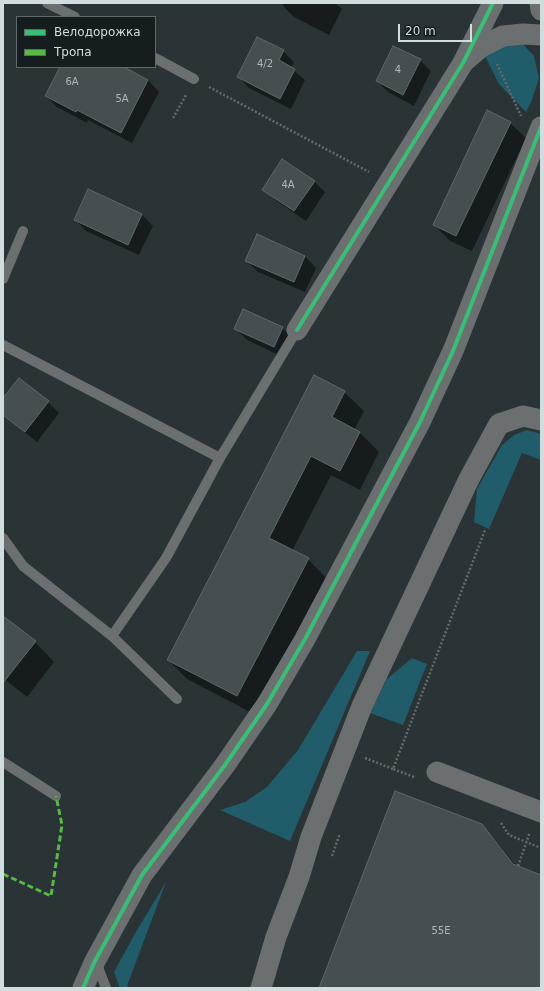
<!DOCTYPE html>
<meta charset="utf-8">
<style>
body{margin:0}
#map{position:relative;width:544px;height:991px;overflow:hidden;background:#2a3437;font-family:"DejaVu Sans",sans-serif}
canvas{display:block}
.frame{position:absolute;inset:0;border:4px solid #d1dcdf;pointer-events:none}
.legend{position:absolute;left:16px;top:16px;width:140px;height:52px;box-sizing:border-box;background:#151d1f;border:1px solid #60696c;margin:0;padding:5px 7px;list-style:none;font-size:12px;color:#d1dcdf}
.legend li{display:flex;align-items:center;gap:8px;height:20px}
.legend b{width:20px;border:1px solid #60696c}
.scale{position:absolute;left:398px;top:24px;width:74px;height:18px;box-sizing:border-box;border:2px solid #d1dcdf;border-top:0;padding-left:5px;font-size:12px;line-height:14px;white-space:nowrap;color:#d1dcdf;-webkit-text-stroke:3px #151d1f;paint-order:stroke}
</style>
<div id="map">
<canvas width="544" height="991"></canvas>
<div class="frame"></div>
<ul class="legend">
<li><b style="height:5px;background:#3abd76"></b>Велодорожка</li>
<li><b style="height:5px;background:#58b947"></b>Тропа</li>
</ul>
<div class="scale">20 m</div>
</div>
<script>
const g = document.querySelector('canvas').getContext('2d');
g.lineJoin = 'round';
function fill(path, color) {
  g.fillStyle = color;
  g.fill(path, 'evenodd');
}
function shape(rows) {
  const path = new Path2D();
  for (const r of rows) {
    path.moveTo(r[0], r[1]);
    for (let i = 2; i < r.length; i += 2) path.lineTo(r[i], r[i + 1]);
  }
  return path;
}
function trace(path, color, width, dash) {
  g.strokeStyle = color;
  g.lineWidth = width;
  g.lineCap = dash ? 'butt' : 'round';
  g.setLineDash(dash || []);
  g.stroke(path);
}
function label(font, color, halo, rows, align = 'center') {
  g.font = font + ' "DejaVu Sans",sans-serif';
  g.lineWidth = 3;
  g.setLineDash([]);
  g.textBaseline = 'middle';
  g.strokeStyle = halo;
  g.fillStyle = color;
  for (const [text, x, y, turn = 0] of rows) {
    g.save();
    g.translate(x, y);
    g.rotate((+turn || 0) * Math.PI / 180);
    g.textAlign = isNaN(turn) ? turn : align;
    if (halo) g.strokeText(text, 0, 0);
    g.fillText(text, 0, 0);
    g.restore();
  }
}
fill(shape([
 [522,43,534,56,539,78,532,100,526,112,499,84,485,56,499,46],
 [527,430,541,434,541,460,522,453,489,529,474,522,477,489,502,445,514,435],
 [357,651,370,651,290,841,220,810,245,802,267,787,298,750],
 [412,658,427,664,403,725,370,713,387,679],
 [166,882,127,986,132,988,120,988,114,972,137,930]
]), '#205c6a');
fill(shape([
 [284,3,335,3,342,9,329,35,294,17,283,6],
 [283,51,294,62,291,68,305,80,291,109,249,88,238,76],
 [420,60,431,71,414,106,388,92,377,81],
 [61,67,123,68,148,80,159,92,132,143,88,120,87,123,57,107,46,96],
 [510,123,526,138,472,251,450,241,434,225],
 [314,181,325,192,306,221,275,200,264,189],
 [88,190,142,215,153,226,139,255,86,231,75,219],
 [305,256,316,268,305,292,258,272,247,261],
 [282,328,294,339,285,358,247,340,236,329],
 [344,392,364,411,354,430,360,433,379,452,360,490,331,475,292,551,308,559,327,579,256,715,187,679,168,660],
 [3,400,48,402,59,413,37,442,3,415],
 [3,617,35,642,54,662,27,697,3,678],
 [481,825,493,837,516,866,541,876,541,988,320,988]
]), '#0007');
const building = shape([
 [257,37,284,50,279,60,295,69,280,99,237,77,257,37],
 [393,46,421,59,403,95,376,81,393,46],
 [60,67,124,67,148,80,121,133,77,110,76,112,45,96,60,67],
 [487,110,511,122,456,236,433,225,487,110],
 [282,159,315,181,294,211,262,190,282,159],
 [88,189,142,214,128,245,74,220,88,189],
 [257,234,305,256,294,282,245,261,257,234],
 [243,309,283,327,274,347,234,329,243,309],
 [314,375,345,391,332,417,360,432,340,471,311,456,269,538,309,558,237,696,167,660,314,375],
 [19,378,49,401,25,432,3,415,3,398,19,378],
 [3,616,36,641,3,683,3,616],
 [395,791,482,824,513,864,541,875,541,988,319,988,395,791]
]);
fill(building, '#454e50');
trace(building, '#5e676a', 1);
trace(shape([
 [497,64,521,116],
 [209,87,369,172],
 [173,118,186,95],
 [365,758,393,769],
 [414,777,393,769,485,530],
 [501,823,509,835,541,848],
 [332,856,339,836,337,835],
 [518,866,530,832]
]), '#65696a', 2.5, [2, 2]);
trace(shape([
 [47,3,75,17],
 [155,58,194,79],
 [3,279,23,231],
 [3,345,220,458],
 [3,538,23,566,112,636,177,699],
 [112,636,166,558,220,458,297,330],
 [3,762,56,796],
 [96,962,106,988]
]), '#6b6f6f', 10);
trace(shape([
 [540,3,541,10],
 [466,60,481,47,503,36,523,34,541,35],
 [297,330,463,63,493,3],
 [437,772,541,812],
 [83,988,95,961,142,875,225,765,267,704,305,639,420,422,453,351,541,127],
 [261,988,276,937,299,877,311,837,362,706,469,479,499,424,523,416,541,420]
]), '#6b6f6f', 21);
trace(shape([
 [3,874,51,896,62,825,56,796]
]), '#58b947', 3, [6, 3]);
trace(shape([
 [297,330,463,63,493,3],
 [83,988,95,961,142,875,225,765,267,704,305,639,420,422,453,351,541,127]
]), '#3abd76', 4);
label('10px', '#aeb8bb', null, [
 ["4/2",265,64],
 ["4",398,70],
 ["6А",72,82],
 ["5А",122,99],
 ["4А",288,185],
 ["55Е",441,931]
]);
</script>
